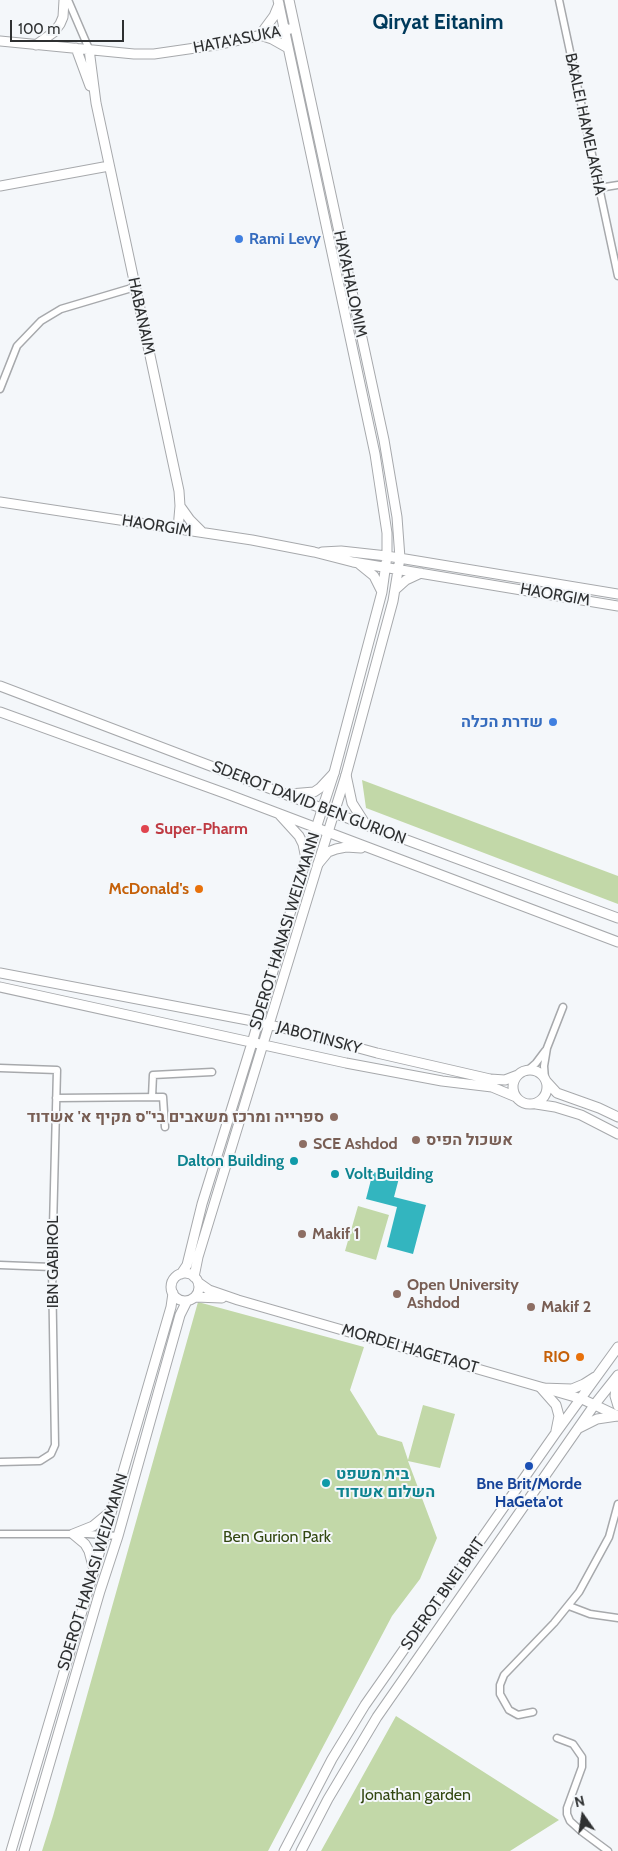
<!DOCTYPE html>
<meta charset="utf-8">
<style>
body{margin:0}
#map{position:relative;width:618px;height:1851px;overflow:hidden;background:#f4f7fa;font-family:Cabin,sans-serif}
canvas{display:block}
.north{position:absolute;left:558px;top:1791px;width:50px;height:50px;-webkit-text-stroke:4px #f4f7fa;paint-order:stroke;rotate:347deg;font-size:14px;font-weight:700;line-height:20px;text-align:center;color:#2e3031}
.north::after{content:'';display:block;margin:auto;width:18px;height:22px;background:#2e3031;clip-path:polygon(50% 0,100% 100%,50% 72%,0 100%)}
.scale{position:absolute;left:10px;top:20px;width:114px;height:22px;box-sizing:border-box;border:2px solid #2e3031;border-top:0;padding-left:6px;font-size:15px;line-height:18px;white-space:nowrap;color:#2e3031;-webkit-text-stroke:4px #f4f7fa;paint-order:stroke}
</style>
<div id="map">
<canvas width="618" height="1851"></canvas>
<div class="north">N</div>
<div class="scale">100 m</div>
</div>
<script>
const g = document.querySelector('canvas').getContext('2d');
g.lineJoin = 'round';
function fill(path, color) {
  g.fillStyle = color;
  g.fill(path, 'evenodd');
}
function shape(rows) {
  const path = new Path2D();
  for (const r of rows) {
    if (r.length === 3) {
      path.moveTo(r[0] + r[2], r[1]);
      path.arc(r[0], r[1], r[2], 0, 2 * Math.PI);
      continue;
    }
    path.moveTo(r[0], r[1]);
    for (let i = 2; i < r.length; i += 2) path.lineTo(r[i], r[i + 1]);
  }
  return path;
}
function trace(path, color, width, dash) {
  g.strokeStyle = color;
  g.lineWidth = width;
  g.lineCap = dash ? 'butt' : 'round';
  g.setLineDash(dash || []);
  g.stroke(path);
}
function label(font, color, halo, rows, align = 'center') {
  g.font = font + ' Cabin,Heebo,sans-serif';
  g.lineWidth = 4;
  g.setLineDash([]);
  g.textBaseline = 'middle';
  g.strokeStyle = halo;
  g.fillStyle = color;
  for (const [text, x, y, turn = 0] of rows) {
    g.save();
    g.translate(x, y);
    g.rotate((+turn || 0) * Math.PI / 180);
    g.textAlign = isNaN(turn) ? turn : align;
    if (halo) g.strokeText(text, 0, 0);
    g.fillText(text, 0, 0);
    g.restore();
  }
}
fill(shape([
 [362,780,618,876,618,904,366,808],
 [358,1206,389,1215,376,1260,345,1251],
 [198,1302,364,1347,350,1390,378,1435,402,1442,408,1460,423,1405,455,1414,440,1468,408,1461,437,1538,420,1579,392,1616,268,1851,42,1851,53,1816],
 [396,1716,559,1820,510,1851,321,1851]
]), '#c2d8a8');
fill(shape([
 [373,1172,399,1178,394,1197,426,1205,413,1254,387,1247,397,1207,366,1199]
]), '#33b5bf');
const minor = shape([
 [68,0,89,49],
 [559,0,618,276],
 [599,188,618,185],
 [0,389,17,346,41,321,61,309,135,287],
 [0,1068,57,1070,52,1267,55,1445,51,1454,40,1461,0,1462],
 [527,1071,536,1063,545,1051],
 [545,1079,544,1066,547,1048,563,1007],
 [152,1097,153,1075,212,1072],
 [56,1098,163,1097,165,1127],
 [0,1265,52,1267],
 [0,1534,88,1534,118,1536],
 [569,1606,590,1614,618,1618],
 [533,1712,518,1715,509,1710,500,1694,500,1685,504,1675,554,1623,579,1592,609,1537,618,1504],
 [557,1738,573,1744,582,1757,582,1767,567,1808,567,1814,570,1821,581,1831,608,1851]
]);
const tertiary = shape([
 [260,35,274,16,279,4],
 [263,36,272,39,288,48],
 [0,41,134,54,154,54,216,45,290,29],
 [36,45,54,32,60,24,63,17,64,0],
 [76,48,90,86],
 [89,49,96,103,179,491,180,506,178,529],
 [0,186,109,166],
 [0,502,252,540,314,552,353,562,618,606],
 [180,506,190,520,202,532],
 [322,552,341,551,387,556,618,594],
 [358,563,374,576,382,592],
 [396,589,406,580,421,573],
 [0,973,258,1022,307,1034,377,1053,490,1079,505,1080,518,1075],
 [0,987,346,1063,442,1081,492,1087,516,1097],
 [530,1087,17],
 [546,1081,557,1093,599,1108,618,1117],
 [536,1104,555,1107,581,1115,618,1134],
 [185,1287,14],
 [181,1274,187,1265,202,1204,252,1043,306,859,334,773,382,592,387,556,387,533,375,454,278,0],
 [194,1277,198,1257,318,864,346,775,393,601,400,558,397,517,384,440,289,0],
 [199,1283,209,1290,238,1300,582,1399,618,1416],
 [195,1297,222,1298],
 [93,1566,89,1551,85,1544,73,1534,93,1526,110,1512],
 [11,1851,112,1510,171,1307,173,1293],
 [24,1851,100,1591,118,1536,180,1315,187,1301]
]);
const secondary = shape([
 [0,686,366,825,618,918],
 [0,712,227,794,618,942],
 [346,775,352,803,366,825],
 [290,794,314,792,320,788,334,773],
 [279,814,299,836,303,844,306,859],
 [318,864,328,852,336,849,346,847,361,848],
 [617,1379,615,1396,618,1406],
 [541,1388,572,1389,584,1384,595,1377],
 [541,1388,556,1405,559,1416,556,1431],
 [579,1428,597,1419,618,1416],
 [284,1851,332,1759,365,1705,555,1434,618,1347],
 [301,1851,328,1799,377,1717,595,1404,618,1375]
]);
trace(minor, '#a7a9ac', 9);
trace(tertiary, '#a7a9ac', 11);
trace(secondary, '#a7a9ac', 11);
trace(minor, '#fff', 6);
trace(tertiary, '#fff', 9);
trace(secondary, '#fff', 9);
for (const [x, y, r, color] of [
 [239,239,5,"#3f7fe0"],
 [553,722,5,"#3f7fe0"],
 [145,829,5,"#e0444e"],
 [199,889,5,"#e8710a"],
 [334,1117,5,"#8d6e63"],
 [416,1140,5,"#8d6e63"],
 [303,1144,5,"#8d6e63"],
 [294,1161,5,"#0f9aa8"],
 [335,1174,5,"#0f9aa8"],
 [302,1234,5,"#8d6e63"],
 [397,1294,5,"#8d6e63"],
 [531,1307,5,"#8d6e63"],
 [580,1357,5,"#e8710a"],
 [529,1466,5,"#1a4fb4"],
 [326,1483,5,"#0f9aa8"]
]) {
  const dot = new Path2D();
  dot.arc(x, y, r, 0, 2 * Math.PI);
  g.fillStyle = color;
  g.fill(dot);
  trace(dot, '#f4f7fa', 2);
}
label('16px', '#2e3031', '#f4f7fa', [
 ["HATA'ASUKA",237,40,-11],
 ["BAALEI HAMELAKHA",585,124,78],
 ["HAYAHALOMIM",350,284,78],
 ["HABANAIM",141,316,78],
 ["HAORGIM",157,526,9],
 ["HAORGIM",555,595,10],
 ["SDEROT DAVID BEN GURION",309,803,21],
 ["SDEROT HANASI WEIZMANN",285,931,-73],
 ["JABOTINSKY",319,1038,15],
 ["IBN GABIROL",53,1262,-90],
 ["MORDEI HAGETAOT",410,1349,16],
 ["SDEROT HANASI WEIZMANN",93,1572,-73],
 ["SDEROT BNEI BRIT",443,1594,-55]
]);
label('bold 16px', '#366cbe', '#f4f7fa', [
 ["Rami Levy",249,239],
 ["שדרת הכלה",543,722,"right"]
], 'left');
label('bold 16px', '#be3a42', '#f4f7fa', [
 ["Super-Pharm",155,829]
], 'left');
label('bold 16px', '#c56008', '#f4f7fa', [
 ["McDonald's",189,889],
 ["RIO",570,1357]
], 'right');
label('bold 16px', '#785e54', '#f4f7fa', [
 ["ספרייה ומרכז משאבים בי\"ס מקיף א' אשדוד",324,1117,"right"],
 ["אשכול הפיס",426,1140],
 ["SCE Ashdod",313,1144],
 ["Makif 1",312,1234],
 ["Open University",407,1285],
 ["Ashdod",407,1303],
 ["Makif 2",541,1307]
], 'left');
label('bold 16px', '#0d838f', '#f4f7fa', [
 ["Dalton Building",284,1161,"right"],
 ["Volt Building",345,1174],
 ["בית משפט",336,1474],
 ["השלום אשדוד",336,1492]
], 'left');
label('bold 16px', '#164399', '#f4f7fa', [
 ["Bne Brit/Morde",529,1484],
 ["HaGeta'ot",529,1502]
]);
label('16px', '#324710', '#f4f7fa', [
 ["Ben Gurion Park",277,1537],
 ["Jonathan garden",416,1795]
]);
label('bold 21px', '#003a5b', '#f4f7fa', [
 ["Qiryat Eitanim",438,23]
]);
</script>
